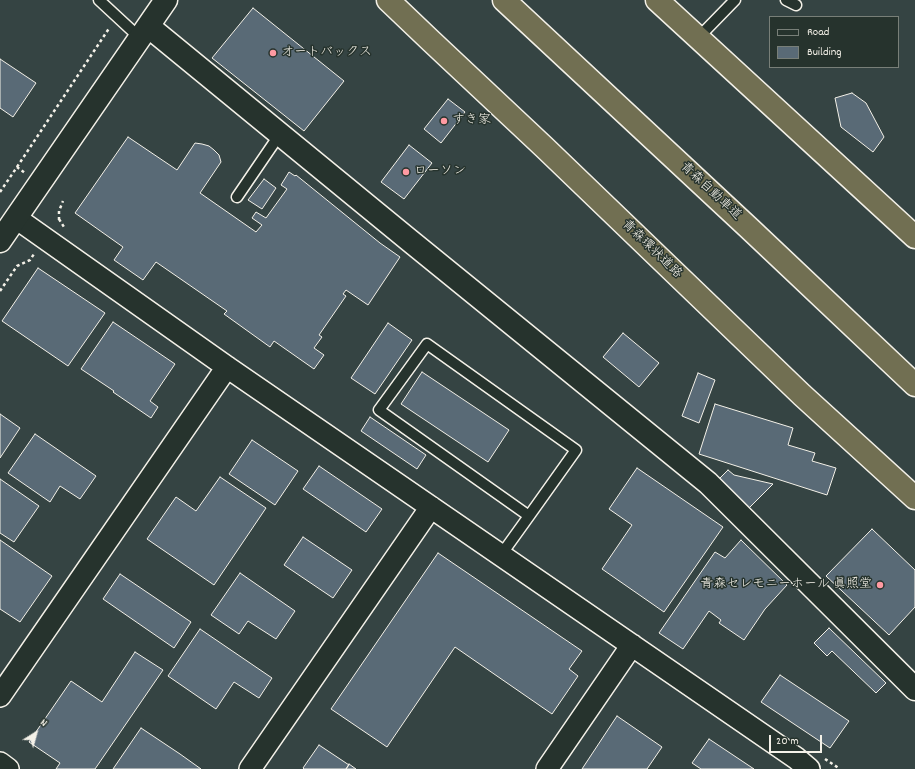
<!DOCTYPE html>
<meta charset="utf-8">
<style>
body{margin:0}
#map{position:relative;width:915px;height:769px;overflow:hidden;background:#354443;font-family:Dekko,sans-serif}
canvas{display:block}
.legend{position:absolute;left:769px;top:16px;width:130px;height:52px;box-sizing:border-box;background:#26332d;border:1px solid #787f78;margin:0;padding:5px 7px;list-style:none;font-size:12px;color:#f4f1e8}
.legend li{display:flex;align-items:center;gap:8px;height:20px}
.legend b{width:20px;border:1px solid #787f78}
.north{position:absolute;left:16px;top:713px;width:40px;height:40px;-webkit-text-stroke:3px #26332d;paint-order:stroke;rotate:37deg;font-size:11px;font-weight:700;line-height:16px;text-align:center;color:#f4f1e8}
.north::after{content:'';display:block;margin:auto;width:14px;height:18px;background:#f4f1e8;clip-path:polygon(50% 0,100% 100%,50% 72%,0 100%)}
.scale{position:absolute;left:769px;top:735px;width:53px;height:18px;box-sizing:border-box;border:2px solid #f4f1e8;border-top:0;padding-left:5px;font-size:12px;line-height:14px;white-space:nowrap;color:#f4f1e8;-webkit-text-stroke:3px #26332d;paint-order:stroke}
</style>
<div id="map">
<canvas width="915" height="769"></canvas>
<ul class="legend">
<li><b style="height:5px;background:#26332d"></b>Road</li>
<li><b style="height:11px;background:#596a76"></b>Building</li>
</ul>
<div class="north">N</div>
<div class="scale">20 m</div>
</div>
<script>
const g = document.querySelector('canvas').getContext('2d');
g.lineJoin = 'round';
function fill(path, color) {
  g.fillStyle = color;
  g.fill(path, 'evenodd');
}
function shape(rows) {
  const path = new Path2D();
  for (const r of rows) {
    path.moveTo(r[0], r[1]);
    for (let i = 2; i < r.length; i += 2) path.lineTo(r[i], r[i + 1]);
  }
  return path;
}
function trace(path, color, width, dash) {
  g.strokeStyle = color;
  g.lineWidth = width;
  g.lineCap = dash ? 'butt' : 'round';
  g.setLineDash(dash || []);
  g.stroke(path);
}
function label(font, color, halo, rows, align = 'center') {
  g.font = font + ' Dekko,"Klee One",sans-serif';
  g.lineWidth = 3;
  g.setLineDash([]);
  g.textBaseline = 'middle';
  g.strokeStyle = halo;
  g.fillStyle = color;
  for (const [text, x, y, turn = 0] of rows) {
    g.save();
    g.translate(x, y);
    g.rotate((+turn || 0) * Math.PI / 180);
    g.textAlign = isNaN(turn) ? turn : align;
    if (halo) g.strokeText(text, 0, 0);
    g.fillText(text, 0, 0);
    g.restore();
  }
}
const building = shape([
 [253,8,344,81,304,131,212,58,253,8],
 [0,59,36,83,13,117,0,108,0,59],
 [852,93,866,103,884,137,873,152,841,127,835,98,852,93],
 [448,99,465,112,441,143,424,129,448,99],
 [128,137,177,170,195,143,202,144,209,146,214,150,219,155,221,162,200,193,256,232,262,225,252,218,256,212,266,218,287,189,281,185,289,172,295,176,296,175,380,243,400,257,368,305,346,290,343,294,346,296,319,335,322,337,314,348,324,355,314,369,274,341,270,347,224,314,227,311,156,262,143,280,114,260,123,247,75,213,128,137],
 [409,145,432,163,404,199,381,182,409,145],
 [264,179,276,188,262,209,248,200,264,179],
 [38,268,105,313,68,366,2,321,38,268],
 [113,322,175,364,150,401,158,407,151,418,113,392,114,391,81,369,113,322],
 [388,323,412,340,375,394,351,378,388,323],
 [623,333,659,363,639,387,603,357,623,333],
 [422,372,509,430,488,462,401,404,422,372],
 [698,373,715,380,699,423,682,416,698,373],
 [715,404,793,428,788,445,815,453,812,461,836,468,827,495,699,454,715,404],
 [0,414,20,428,0,458,0,414],
 [370,417,426,455,417,469,361,431,370,417],
 [35,434,96,476,80,499,60,486,50,502,8,473,35,434],
 [252,440,298,471,275,505,229,474,252,440],
 [319,466,382,509,366,532,303,489,319,466],
 [637,468,723,527,664,612,602,569,632,525,609,509,637,468],
 [728,470,734,475,773,484,749,508,719,479,728,470],
 [220,477,266,508,214,585,147,539,176,497,196,511,220,477],
 [0,479,39,506,14,542,0,533,0,479],
 [872,529,915,570,915,607,889,635,826,576,872,529],
 [303,537,352,570,333,598,284,565,303,537],
 [0,540,52,576,20,622,0,609,0,540],
 [741,540,787,585,765,609,744,640,719,623,721,620,709,611,683,649,659,633,715,552,725,558,741,540],
 [438,553,582,651,569,669,578,676,552,714,455,647,387,747,331,709,438,553],
 [240,573,295,611,276,639,248,621,239,634,211,615,240,573],
 [120,574,191,622,174,648,103,599,120,574],
 [829,628,886,683,876,693,832,651,827,656,814,643,829,628],
 [200,629,272,678,259,698,234,682,216,709,168,676,200,629],
 [135,652,163,670,95,769,56,769,60,763,29,742,71,681,102,702,135,652],
 [780,675,849,721,830,748,761,702,780,675],
 [617,716,662,747,647,769,582,769,617,716],
 [141,728,180,754,201,769,113,769,141,728],
 [709,739,754,769,701,769,692,763,709,739],
 [319,745,349,765,346,769,304,769,303,768,319,745],
 [349,764,356,769,346,769,349,764]
]);
fill(building, '#596a76');
trace(building, '#f4f1e8', 1);
const service = shape([
 [99,0,140,38],
 [786,0,796,5],
 [698,38,735,0],
 [237,197,280,134],
 [501,555,529,516,379,410,427,344,576,450,529,516]
]);
const minor = shape([
 [16,218,227,367,796,758,809,769],
 [0,696,227,367],
 [0,763,8,769],
 [250,769,431,507],
 [547,769,632,645]
]);
const tertiary = shape([
 [148,26,409,240,708,483,915,689],
 [0,241,166,0]
]);
const trunk = shape([
 [388,0,431,41,544,147,802,395,915,498],
 [657,0,915,237]
]);
const motorway = shape([
 [504,0,750,229,915,385]
]);
trace(service, '#f4f1e8', 13);
trace(minor, '#f4f1e8', 24);
trace(tertiary, '#f4f1e8', 25);
trace(trunk, '#f4f1e8', 25);
trace(motorway, '#f4f1e8', 25);
trace(shape([
 [17,167,110,27],
 [0,192,17,167,25,173],
 [59,219,64,227],
 [59,220,59,211,63,201],
 [0,291,17,266,30,260,34,254],
 [825,759,840,769]
]), '#f4f1e8', 2.5, [3, 3]);
trace(service, '#26332d', 10);
trace(minor, '#26332d', 21);
trace(tertiary, '#26332d', 22);
trace(trunk, '#716f52', 22);
trace(motorway, '#716f52', 22);
for (const [x, y, r, color] of [
 [273,53,4,"#ff9aa2"],
 [444,121,4,"#ff9aa2"],
 [406,172,4,"#ff9aa2"],
 [880,585,4,"#ff9aa2"]
]) {
  const dot = new Path2D();
  dot.arc(x, y, r, 0, 2 * Math.PI);
  g.fillStyle = color;
  g.fill(dot);
  trace(dot, '#26332d', 1.5);
}
label('13px', '#f4f1e8', '#26332d', [
 ["オートバックス",281,53],
 ["すき家",452,121],
 ["ローソン",414,172],
 ["青森セレモニーホール 眞照堂",872,585,"right"]
], 'left');
label('13px', '#f4f1e8', '#26332d', [
 ["青森自動車道",710,192,43],
 ["青森環状道路",651,250,44]
]);
</script>
